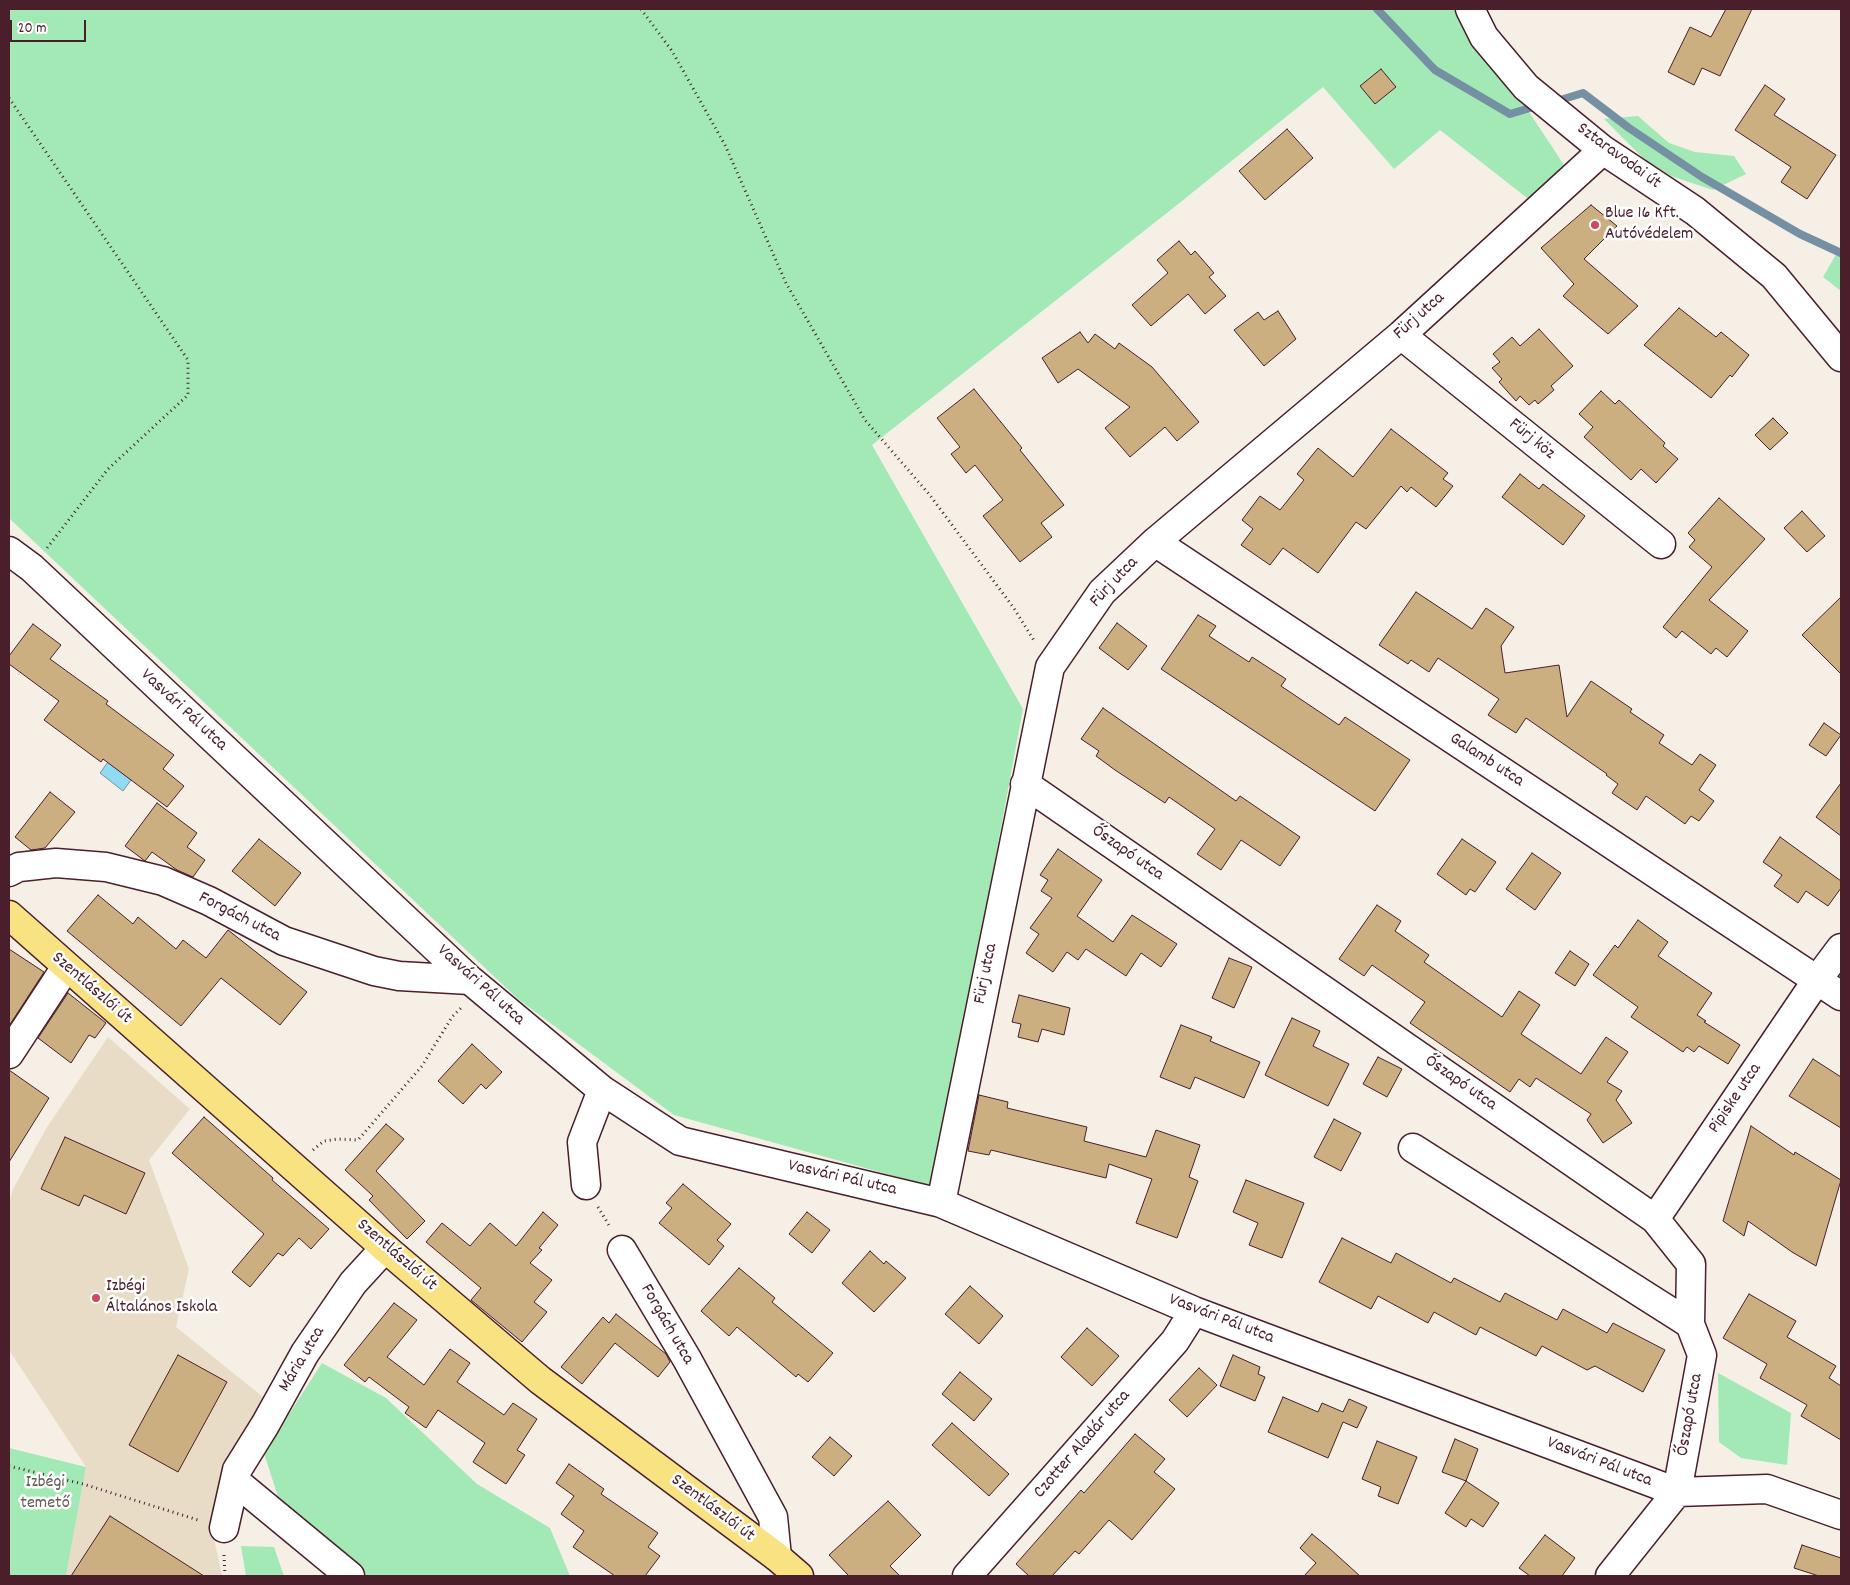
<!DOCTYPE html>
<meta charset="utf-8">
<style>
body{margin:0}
#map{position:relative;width:1850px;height:1585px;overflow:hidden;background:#f5efe6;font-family:Dekko,sans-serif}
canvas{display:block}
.frame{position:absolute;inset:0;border:10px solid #4a1f2b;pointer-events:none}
.scale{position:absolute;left:10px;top:20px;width:76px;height:22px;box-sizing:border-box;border:2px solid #4a1f2b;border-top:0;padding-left:6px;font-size:15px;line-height:18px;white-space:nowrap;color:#4a1f2b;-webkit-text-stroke:4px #fff;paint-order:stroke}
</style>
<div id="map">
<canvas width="1850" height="1585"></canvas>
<div class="frame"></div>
<div class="scale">20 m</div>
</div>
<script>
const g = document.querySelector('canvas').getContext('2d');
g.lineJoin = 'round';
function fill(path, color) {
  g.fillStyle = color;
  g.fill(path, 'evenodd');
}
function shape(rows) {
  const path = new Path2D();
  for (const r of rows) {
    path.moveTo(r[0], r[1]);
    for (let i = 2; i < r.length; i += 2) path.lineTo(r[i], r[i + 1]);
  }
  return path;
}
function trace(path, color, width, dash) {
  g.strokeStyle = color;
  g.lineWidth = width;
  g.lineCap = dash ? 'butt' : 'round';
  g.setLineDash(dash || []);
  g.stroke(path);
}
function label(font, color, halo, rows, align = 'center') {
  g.font = font + ' Dekko,sans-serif';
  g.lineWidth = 5;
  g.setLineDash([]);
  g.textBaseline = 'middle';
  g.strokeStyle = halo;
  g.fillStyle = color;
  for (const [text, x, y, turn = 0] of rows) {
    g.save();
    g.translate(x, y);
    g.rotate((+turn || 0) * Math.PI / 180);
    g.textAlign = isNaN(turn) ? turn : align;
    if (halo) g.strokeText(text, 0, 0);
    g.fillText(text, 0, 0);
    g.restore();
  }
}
fill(shape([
 [108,1037,190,1109,149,1160,189,1269,176,1327,268,1401,213,1534,222,1576,66,1576,86,1467,9,1350,9,1203,13,1189,47,1127]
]), '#e8dcc7');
fill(shape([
 [9,9,1461,9,1566,168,1531,201,1440,130,1394,169,1323,87,1177,205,872,445,1023,709,934,1187,674,1115,518,999,9,518],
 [1638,116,1669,143,1695,152,1734,156,1746,174,1713,190,1671,176,1644,159,1604,119],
 [1838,251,1841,251,1841,291,1823,277],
 [322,1363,386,1398,477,1484,550,1528,570,1576,364,1576,280,1515,278,1497,264,1453],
 [1718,1373,1791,1413,1787,1465,1741,1458,1719,1442],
 [9,1448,86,1467,66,1576,9,1576],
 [241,1546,274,1547,284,1576,246,1576]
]), '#a2e9b6');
const water = shape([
 [108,762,131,780,123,791,100,773,108,762]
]);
fill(water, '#91dbf2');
trace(water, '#7590a2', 1);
trace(shape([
 [1377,9,1435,70,1510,114,1540,105],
 [1554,102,1583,93,1629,128,1702,177,1800,234,1841,253]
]), '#7590a2', 8);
const building = shape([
 [1726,9,1752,9,1720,76,1702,68,1694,85,1668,72,1690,27,1711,37,1726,9],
 [1381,69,1396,87,1375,104,1360,86,1381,69],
 [1765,85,1785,99,1774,115,1836,155,1807,199,1781,182,1791,167,1735,130,1765,85],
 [1287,129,1313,158,1265,200,1239,171,1287,129],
 [1591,205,1617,226,1584,259,1638,306,1608,334,1563,296,1574,284,1541,248,1591,205],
 [1179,241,1191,255,1195,251,1214,273,1209,277,1226,296,1205,314,1188,294,1151,326,1132,305,1168,273,1157,260,1179,241],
 [1679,308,1716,337,1721,332,1749,355,1732,377,1730,375,1711,398,1644,345,1679,308],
 [1278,311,1296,339,1264,366,1234,330,1258,312,1264,320,1278,311],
 [1539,329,1573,366,1551,386,1554,390,1538,404,1535,400,1529,405,1520,396,1516,401,1499,382,1502,379,1492,368,1500,362,1493,354,1512,337,1520,346,1539,329],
 [1080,332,1088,343,1095,334,1115,349,1119,343,1152,367,1199,422,1177,441,1165,427,1130,457,1105,428,1130,407,1078,369,1058,383,1042,358,1080,332],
 [974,389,1022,448,1020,450,1064,505,1041,523,1052,537,1020,562,983,516,1003,500,975,465,966,473,951,454,960,447,937,418,974,389],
 [1601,391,1615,404,1619,400,1665,443,1663,446,1678,459,1656,483,1641,469,1631,480,1584,437,1593,427,1579,414,1601,391],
 [1773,418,1788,433,1770,450,1755,435,1773,418],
 [1391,429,1448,473,1443,479,1453,486,1436,507,1411,487,1407,492,1401,486,1366,529,1356,522,1318,573,1283,548,1270,565,1241,545,1253,529,1242,520,1260,496,1280,510,1304,480,1297,474,1318,448,1353,477,1391,429],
 [1520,474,1539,489,1543,484,1585,516,1563,545,1502,497,1520,474],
 [1719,498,1765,539,1709,600,1748,631,1727,657,1716,648,1711,654,1682,631,1676,638,1663,627,1712,567,1689,547,1695,540,1688,533,1719,498],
 [1802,511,1825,536,1807,552,1784,528,1802,511],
 [1416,592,1472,629,1486,608,1514,627,1501,646,1505,673,1559,665,1567,717,1591,681,1632,709,1630,712,1664,735,1659,743,1692,765,1700,754,1716,765,1699,790,1714,801,1699,821,1691,816,1685,824,1646,796,1637,810,1612,793,1618,784,1606,775,1607,774,1526,718,1516,733,1488,715,1499,699,1438,658,1429,672,1411,660,1408,664,1379,645,1416,592],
 [1841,597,1841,674,1802,635,1841,597],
 [1198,615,1216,626,1209,636,1249,662,1252,657,1286,679,1281,686,1339,725,1345,717,1410,760,1375,811,1161,669,1198,615],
 [1117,623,1147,646,1128,670,1099,648,1117,623],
 [33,624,61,645,50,659,108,701,106,704,174,755,163,769,184,786,167,807,103,759,101,762,44,720,59,701,9,664,9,656,33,624],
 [1103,708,1236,801,1240,796,1300,837,1280,866,1241,840,1221,870,1197,854,1215,829,1169,797,1165,803,1115,770,1096,756,1099,751,1081,739,1103,708],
 [1824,723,1841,735,1826,756,1809,745,1824,723],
 [1841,783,1841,836,1816,817,1841,783],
 [50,792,75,812,45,848,31,850,15,837,50,792],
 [157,803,197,833,187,847,205,860,193,877,177,870,152,852,145,861,125,846,157,803],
 [1780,837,1841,881,1841,888,1828,906,1806,891,1798,903,1774,886,1782,875,1763,862,1780,837],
 [259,839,301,873,275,906,232,871,259,839],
 [1462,839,1496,862,1475,892,1470,889,1466,895,1437,874,1462,839],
 [1058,849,1102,880,1077,916,1113,942,1132,915,1177,944,1161,967,1141,953,1126,976,1086,949,1078,960,1067,952,1053,972,1026,953,1039,934,1030,928,1052,898,1041,891,1048,880,1040,875,1058,849],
 [1532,853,1561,873,1535,910,1506,889,1532,853],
 [98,895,133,924,138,917,176,949,183,940,206,958,228,930,307,992,280,1025,221,978,181,1026,67,931,98,895],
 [1377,905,1401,921,1395,931,1429,955,1424,962,1502,1017,1519,991,1540,1005,1521,1034,1581,1074,1606,1037,1628,1052,1607,1082,1622,1091,1616,1100,1632,1123,1603,1143,1587,1120,1591,1114,1536,1078,1530,1087,1519,1079,1510,1092,1410,1023,1425,1002,1372,965,1364,976,1339,959,1377,905],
 [1638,920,1668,942,1658,956,1712,993,1697,1015,1706,1021,1704,1022,1740,1045,1728,1064,1699,1046,1694,1052,1687,1047,1683,1052,1631,1017,1638,1007,1593,975,1615,945,1618,948,1638,920],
 [9,949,44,972,9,1026,9,949],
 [1570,951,1589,964,1575,986,1555,973,1570,951],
 [1229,958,1252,967,1234,1008,1212,998,1229,958],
 [68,993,106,1023,95,1038,89,1035,71,1063,38,1038,68,993],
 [1019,995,1070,1008,1064,1035,1042,1029,1038,1042,1018,1037,1021,1024,1012,1022,1019,995],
 [1292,1018,1320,1031,1313,1046,1349,1064,1328,1106,1265,1075,1292,1018],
 [1181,1025,1212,1037,1210,1041,1260,1062,1244,1098,1195,1077,1190,1089,1160,1077,1181,1025],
 [472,1044,502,1072,486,1089,481,1084,463,1104,438,1081,472,1044],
 [1378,1057,1402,1069,1387,1097,1363,1084,1378,1057],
 [1813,1059,1841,1077,1841,1128,1789,1096,1813,1059],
 [9,1070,49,1098,9,1162,9,1070],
 [979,1095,1008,1102,1007,1108,1087,1127,1084,1141,1146,1157,1156,1130,1200,1145,1189,1177,1198,1181,1177,1238,1136,1223,1152,1179,1109,1164,1106,1178,991,1150,989,1155,968,1151,979,1095],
 [204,1117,273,1178,272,1180,329,1229,311,1249,299,1238,283,1256,278,1253,250,1287,232,1272,264,1234,172,1153,204,1117],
 [1334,1119,1361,1133,1341,1171,1314,1157,1334,1119],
 [386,1124,404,1139,376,1171,425,1221,407,1239,369,1200,373,1196,345,1170,386,1124],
 [1751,1126,1794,1155,1795,1152,1841,1180,1816,1266,1792,1252,1748,1221,1744,1236,1723,1221,1751,1126],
 [65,1137,145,1173,126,1214,84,1195,79,1206,41,1189,65,1137],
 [1246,1180,1304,1203,1282,1258,1249,1245,1258,1223,1233,1212,1246,1180],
 [683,1184,731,1224,717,1240,724,1246,709,1265,659,1223,672,1208,666,1203,683,1184],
 [543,1212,558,1225,539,1248,542,1250,530,1263,552,1280,534,1302,547,1312,522,1342,471,1300,481,1288,426,1242,442,1223,470,1246,490,1223,516,1246,543,1212],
 [807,1212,830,1230,812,1253,789,1234,807,1212],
 [1342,1238,1391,1263,1396,1253,1451,1283,1454,1278,1500,1302,1505,1293,1557,1320,1563,1309,1607,1333,1613,1323,1665,1350,1643,1392,1595,1366,1587,1370,1542,1346,1536,1356,1480,1327,1476,1335,1434,1312,1428,1323,1378,1296,1371,1309,1319,1282,1342,1238],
 [870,1251,884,1264,886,1261,906,1278,874,1312,842,1283,870,1251],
 [739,1268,775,1298,772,1302,833,1353,808,1382,798,1374,796,1377,737,1327,729,1336,701,1311,739,1268],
 [970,1286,1003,1316,979,1344,945,1314,970,1286],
 [1749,1294,1796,1321,1787,1337,1836,1366,1829,1378,1841,1386,1841,1440,1801,1416,1807,1405,1760,1378,1767,1364,1723,1338,1749,1294],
 [394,1303,417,1320,387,1357,424,1385,450,1349,470,1363,457,1382,504,1415,513,1403,537,1419,517,1450,525,1455,506,1484,473,1462,485,1443,438,1410,426,1428,405,1413,409,1407,369,1377,365,1382,344,1365,394,1303],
 [616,1314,666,1354,670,1362,658,1377,615,1343,582,1384,561,1367,603,1317,609,1323,616,1314],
 [1087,1328,1119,1356,1092,1386,1061,1357,1087,1328],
 [178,1355,227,1382,178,1472,129,1445,178,1355],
 [1233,1355,1260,1367,1258,1374,1265,1377,1255,1401,1220,1386,1233,1355],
 [1199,1368,1217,1385,1187,1417,1169,1400,1199,1368],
 [960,1372,992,1399,974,1421,942,1394,960,1372],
 [1283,1397,1318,1412,1322,1403,1343,1412,1349,1399,1367,1407,1357,1428,1343,1422,1328,1458,1268,1432,1283,1397],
 [952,1423,1009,1474,989,1496,932,1445,952,1423],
 [1135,1434,1165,1459,1154,1472,1175,1489,1132,1540,1109,1520,1079,1554,1075,1551,1052,1576,1029,1576,1016,1564,1081,1490,1084,1493,1135,1434],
 [830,1437,852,1456,834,1476,812,1457,830,1437],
 [1455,1439,1478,1449,1466,1481,1442,1472,1455,1439],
 [1377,1441,1417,1457,1398,1504,1378,1496,1381,1487,1362,1479,1377,1441],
 [569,1464,604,1489,601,1494,658,1533,648,1547,660,1556,645,1576,615,1576,573,1547,584,1531,561,1514,574,1496,556,1483,569,1464],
 [1466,1481,1499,1503,1483,1527,1471,1519,1466,1527,1445,1513,1466,1481],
 [888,1501,921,1535,890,1566,900,1576,849,1576,829,1555,888,1501],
 [110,1516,204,1576,71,1576,110,1516],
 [1312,1534,1329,1548,1360,1576,1304,1576,1316,1563,1300,1548,1312,1534],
 [1545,1535,1575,1558,1562,1576,1530,1576,1519,1568,1545,1535],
 [1802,1545,1841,1558,1841,1576,1819,1576,1794,1568,1802,1545]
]);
fill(building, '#cbaf80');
trace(building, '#4a1f2b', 1);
const minor = shape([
 [1470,9,1484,37,1526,87,1603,150,1695,211,1774,276,1841,357],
 [1401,335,1661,544],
 [1155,542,1841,996],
 [9,551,32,568,470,980,602,1090,680,1141,941,1203,1194,1311,1677,1492,1767,1489,1841,1515],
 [1025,784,1655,1219,1691,1264,1690,1324,1702,1355,1677,1492,1610,1576],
 [9,872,19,867,56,863,106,867,163,881,209,901,284,941,374,971,399,976,470,980],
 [9,1054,66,967],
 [1413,1148,1690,1324],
 [586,1185,582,1142,602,1090],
 [941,1203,1050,667,1102,592,1155,542,1401,335,1603,150],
 [1655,1219,1817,980,1841,948],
 [622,1250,687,1359,773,1517,777,1557],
 [235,1481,350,1576],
 [224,1528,237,1470,265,1425,305,1353,353,1283,385,1248],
 [967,1576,1175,1341,1194,1311]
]);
const major = shape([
 [9,915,385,1248,540,1380,777,1557,799,1576]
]);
trace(minor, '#4a1f2b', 31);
trace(major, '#4a1f2b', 31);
trace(shape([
 [641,9,672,51,725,145,786,283,865,420,929,494,1013,607,1035,642],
 [9,98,188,360,188,395,108,469,47,548],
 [313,1150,324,1141,338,1139,358,1140,422,1066,452,1017,462,1007],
 [598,1207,610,1227],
 [9,1466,83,1484,198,1520],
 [224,1555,225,1576]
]), '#4a1f2b', 3, [1, 4]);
trace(minor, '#fff', 28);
trace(major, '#f8e281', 28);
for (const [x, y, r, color] of [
 [1595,225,5,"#d1495b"],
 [96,1298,5,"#d1495b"]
]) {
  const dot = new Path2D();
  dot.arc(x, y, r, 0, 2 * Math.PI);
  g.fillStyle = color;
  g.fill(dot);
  trace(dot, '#fff', 2);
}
label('18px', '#4a1f2b', '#fff', [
 ["Sztaravodai út",1618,157,36],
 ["Fürj utca",1420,317,-42],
 ["Fürj köz",1531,440,39],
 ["Fürj utca",1115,583,-47],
 ["Vasvári Pál utca",183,711,43],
 ["Galamb utca",1486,761,33],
 ["Őszapó utca",1127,854,35],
 ["Forgách utca",239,918,27],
 ["Fürj utca",987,974,-79],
 ["Vasvári Pál utca",480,986,42],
 ["Szentlászlói út",91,989,41],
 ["Őszapó utca",1460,1084,35],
 ["Pipiske utca",1736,1099,-56],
 ["Vasvári Pál utca",842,1179,13],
 ["Szentlászlói út",396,1256,41],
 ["Vasvári Pál utca",1221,1320,21],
 ["Forgách utca",666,1325,60],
 ["Mária utca",303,1360,-59],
 ["Őszapó utca",1691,1415,-80],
 ["Czotter Aladár utca",1083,1445,-49],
 ["Vasvári Pál utca",1599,1463,21],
 ["Szentlászlói út",712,1509,37]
]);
label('18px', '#4a1f2b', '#fff', [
 ["Blue 16 Kft.",1605,215],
 ["Autóvédelem",1605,236],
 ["Izbégi",106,1288],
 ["Általános Iskola",106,1309]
], 'left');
label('18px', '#645c55', '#fff', [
 ["Izbégi",45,1484],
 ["temető",45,1505]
]);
</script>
